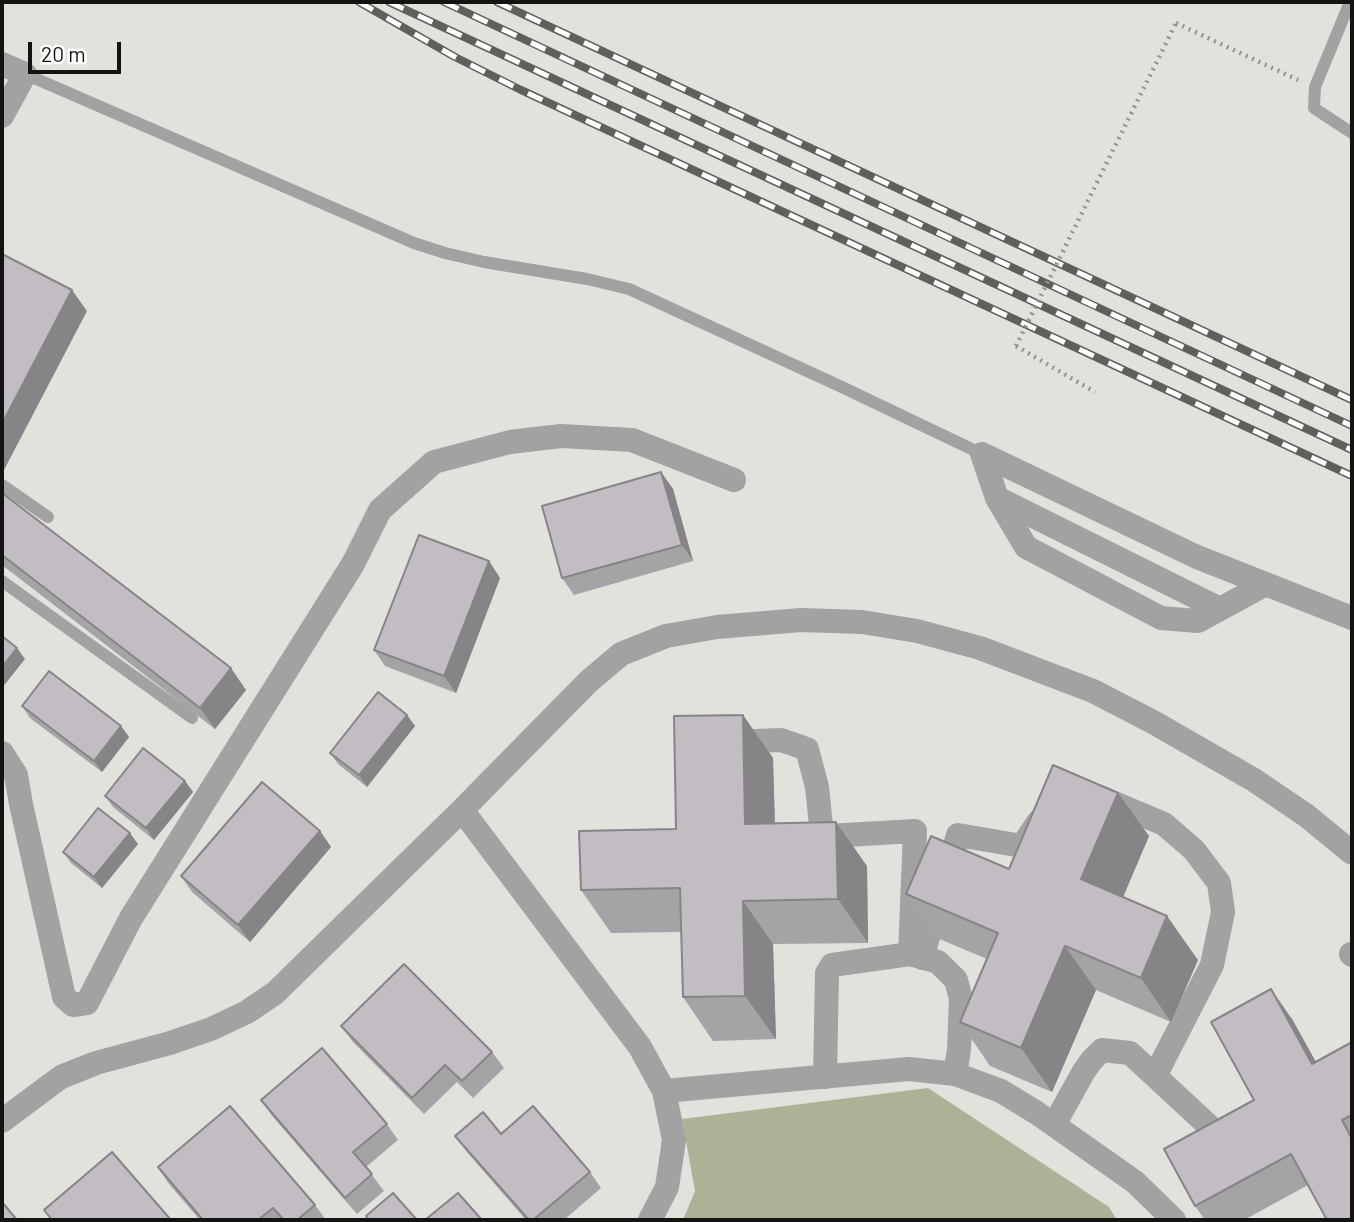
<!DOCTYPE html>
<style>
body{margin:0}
#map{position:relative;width:1354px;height:1222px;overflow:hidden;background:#e3e1dc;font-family:Barlow,sans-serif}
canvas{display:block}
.frame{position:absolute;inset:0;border:4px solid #131311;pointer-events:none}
.scale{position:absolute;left:28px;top:42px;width:93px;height:32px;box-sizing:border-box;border:4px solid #131311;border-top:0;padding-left:9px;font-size:21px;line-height:24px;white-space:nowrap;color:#131311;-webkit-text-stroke:5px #fff;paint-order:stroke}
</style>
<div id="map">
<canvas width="1354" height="1222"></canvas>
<div class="frame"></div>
<div class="scale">20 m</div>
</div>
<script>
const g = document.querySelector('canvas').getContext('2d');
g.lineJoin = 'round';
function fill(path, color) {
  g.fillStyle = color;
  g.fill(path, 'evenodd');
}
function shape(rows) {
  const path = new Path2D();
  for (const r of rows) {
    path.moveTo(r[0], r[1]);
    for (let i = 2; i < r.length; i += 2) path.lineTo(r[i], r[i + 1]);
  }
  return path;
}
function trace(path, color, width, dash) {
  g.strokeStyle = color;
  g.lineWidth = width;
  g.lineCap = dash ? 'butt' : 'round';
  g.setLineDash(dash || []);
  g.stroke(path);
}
fill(shape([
 [928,1088,1109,1207,1117,1220,683,1220,695,1191,682,1119]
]), '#afb196');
trace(shape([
 [1176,23,1298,80],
 [1016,346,1095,392]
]), '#94938f', 4.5, [2, 5]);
trace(shape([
 [1350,2,1315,87,1314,108,1352,133],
 [25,74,414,243,445,253,484,262,587,279,629,289,844,388,982,454],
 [2,485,48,517],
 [2,581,192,718]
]), '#a4a1a2', 12);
trace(shape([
 [2,64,25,74,2,116],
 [982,454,1197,557,1352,618],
 [982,454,997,498,1026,547,1161,618,1198,621,1266,584],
 [997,498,1220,609],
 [730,742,781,740,807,749,817,787,821,826,828,836,915,831,910,954],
 [2,753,16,775,21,804,64,997,73,1005,87,1003,131,918,353,564,380,510,434,462,510,442,561,436,632,440,734,480],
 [1100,797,1164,824,1194,850,1219,883,1223,912,1212,965,1155,1076,1209,1126],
 [462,810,640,1047,664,1091,674,1140,667,1187,650,1220],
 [1351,954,1352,955],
 [922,958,958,835,1022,846,1039,821],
 [825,1077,827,973,832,965,910,954,938,962,956,980,961,999,959,1050,955,1074],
 [664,1091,909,1069,955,1074,1001,1091,1037,1113,1135,1182,1174,1220],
 [2,1121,61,1077,96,1063,170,1043,211,1029,247,1012,275,993,462,810,588,682,621,654,666,636,717,627,801,620,862,622,917,631,980,648,1093,691,1153,722,1254,780,1307,816,1352,853],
 [1054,1125,1084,1071,1092,1060,1102,1050,1130,1053,1155,1076]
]), '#a4a1a2', 24);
const rail = shape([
 [359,2,455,57,521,90,1352,476],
 [389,2,1352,450],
 [444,2,1352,426],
 [497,2,1352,400]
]);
trace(rail, '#5f5f5c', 8);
trace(rail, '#fff', 5, [16]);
trace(shape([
 [1016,346,1176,23]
]), '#94938f', 4.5, [2, 5]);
fill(shape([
 [661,472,673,489,693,561,574,595,562,578],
 [2,493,246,690,215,729,2,565],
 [489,561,500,578,456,693,385,666,374,650],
 [22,706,121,726,129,737,102,772,30,718],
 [407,715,415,726,367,787,338,764,330,753],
 [743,715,773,758,775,824,867,866,868,943,773,944,776,1039,713,1041,683,997,681,932,611,933,581,890,676,829],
 [185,781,193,792,154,840,113,807,105,796],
 [1118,793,1149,836,1123,897,1198,960,1171,1022,1096,990,1052,1092,990,1066,960,1022,987,959,937,938,906,894,1009,869],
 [320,831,331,847,250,942,192,892,181,876],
 [138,844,102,888,71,863,63,852],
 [1292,1019,1316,1062,1352,1042,1352,1220,1327,1220,1308,1185,1244,1220,1205,1220,1195,1206,1254,1100],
 [341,1026,492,1052,504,1068,473,1098,457,1082,424,1114,353,1042],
 [261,1100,387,1124,398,1140,366,1167,384,1191,357,1214,273,1117],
 [501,1134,590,1172,601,1188,564,1220,526,1220,467,1152,455,1136],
 [158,1167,315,1205,326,1220,200,1220,169,1184]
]), '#a6a3a7');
fill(shape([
 [72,290,87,311,4,470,2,466,2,424],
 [661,472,673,489,693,561,682,545],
 [489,561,500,578,456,693,444,676],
 [17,648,25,659,2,688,2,667],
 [231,668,246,690,215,729,200,708],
 [407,715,415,726,367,787,359,775],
 [743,715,773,758,776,868,745,824],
 [121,726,129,737,102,772,94,761],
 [185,781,193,792,154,840,146,828],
 [1118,793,1149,836,1112,923,1081,879],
 [836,822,867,866,868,943,838,899],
 [320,831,331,847,250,942,238,925],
 [130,833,138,844,102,888,94,877],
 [743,901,773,944,776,1039,745,996],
 [1167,916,1198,960,1171,1022,1141,978],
 [1065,946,1096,990,1052,1092,1021,1048],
 [1271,989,1292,1019,1333,1093,1312,1064]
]), '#878488');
const building = shape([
 [2,254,72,290,2,424,2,254],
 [661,472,682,545,562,578,542,506,661,472],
 [2,493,231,668,200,708,2,555,2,493],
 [419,535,489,561,444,676,374,650,419,535],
 [2,636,17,648,2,667,2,636],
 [49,671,121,726,94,761,22,706,49,671],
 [378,692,407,715,359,775,330,753,378,692],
 [743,715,745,824,836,822,838,899,743,901,745,996,683,997,680,888,581,890,579,831,676,829,674,716,743,715],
 [143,748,185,781,146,828,105,796,143,748],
 [1053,765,1118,793,1081,879,1167,916,1141,978,1065,946,1021,1048,960,1022,998,933,906,894,931,836,1009,869,1053,765],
 [262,782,320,831,238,925,181,876,262,782],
 [98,808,130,833,94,877,63,852,98,808],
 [404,964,492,1052,462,1081,445,1065,412,1098,341,1026,404,964],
 [1271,989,1312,1064,1352,1042,1352,1115,1342,1120,1352,1139,1352,1217,1347,1220,1327,1220,1291,1154,1195,1206,1164,1149,1254,1100,1211,1022,1271,989],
 [322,1048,387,1124,353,1152,372,1174,345,1198,261,1100,322,1048],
 [230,1106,315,1205,297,1220,284,1220,273,1208,258,1220,203,1220,158,1167,230,1106],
 [533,1106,590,1172,533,1220,529,1220,455,1136,483,1112,501,1134,533,1106],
 [112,1152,171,1220,52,1220,44,1210,112,1152],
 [393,1193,417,1220,369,1220,366,1216,393,1193],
 [458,1193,482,1220,425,1220,458,1193],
 [2,1202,17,1220,2,1220,2,1202]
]);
fill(building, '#c1bdc2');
trace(building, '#878488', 2);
</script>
